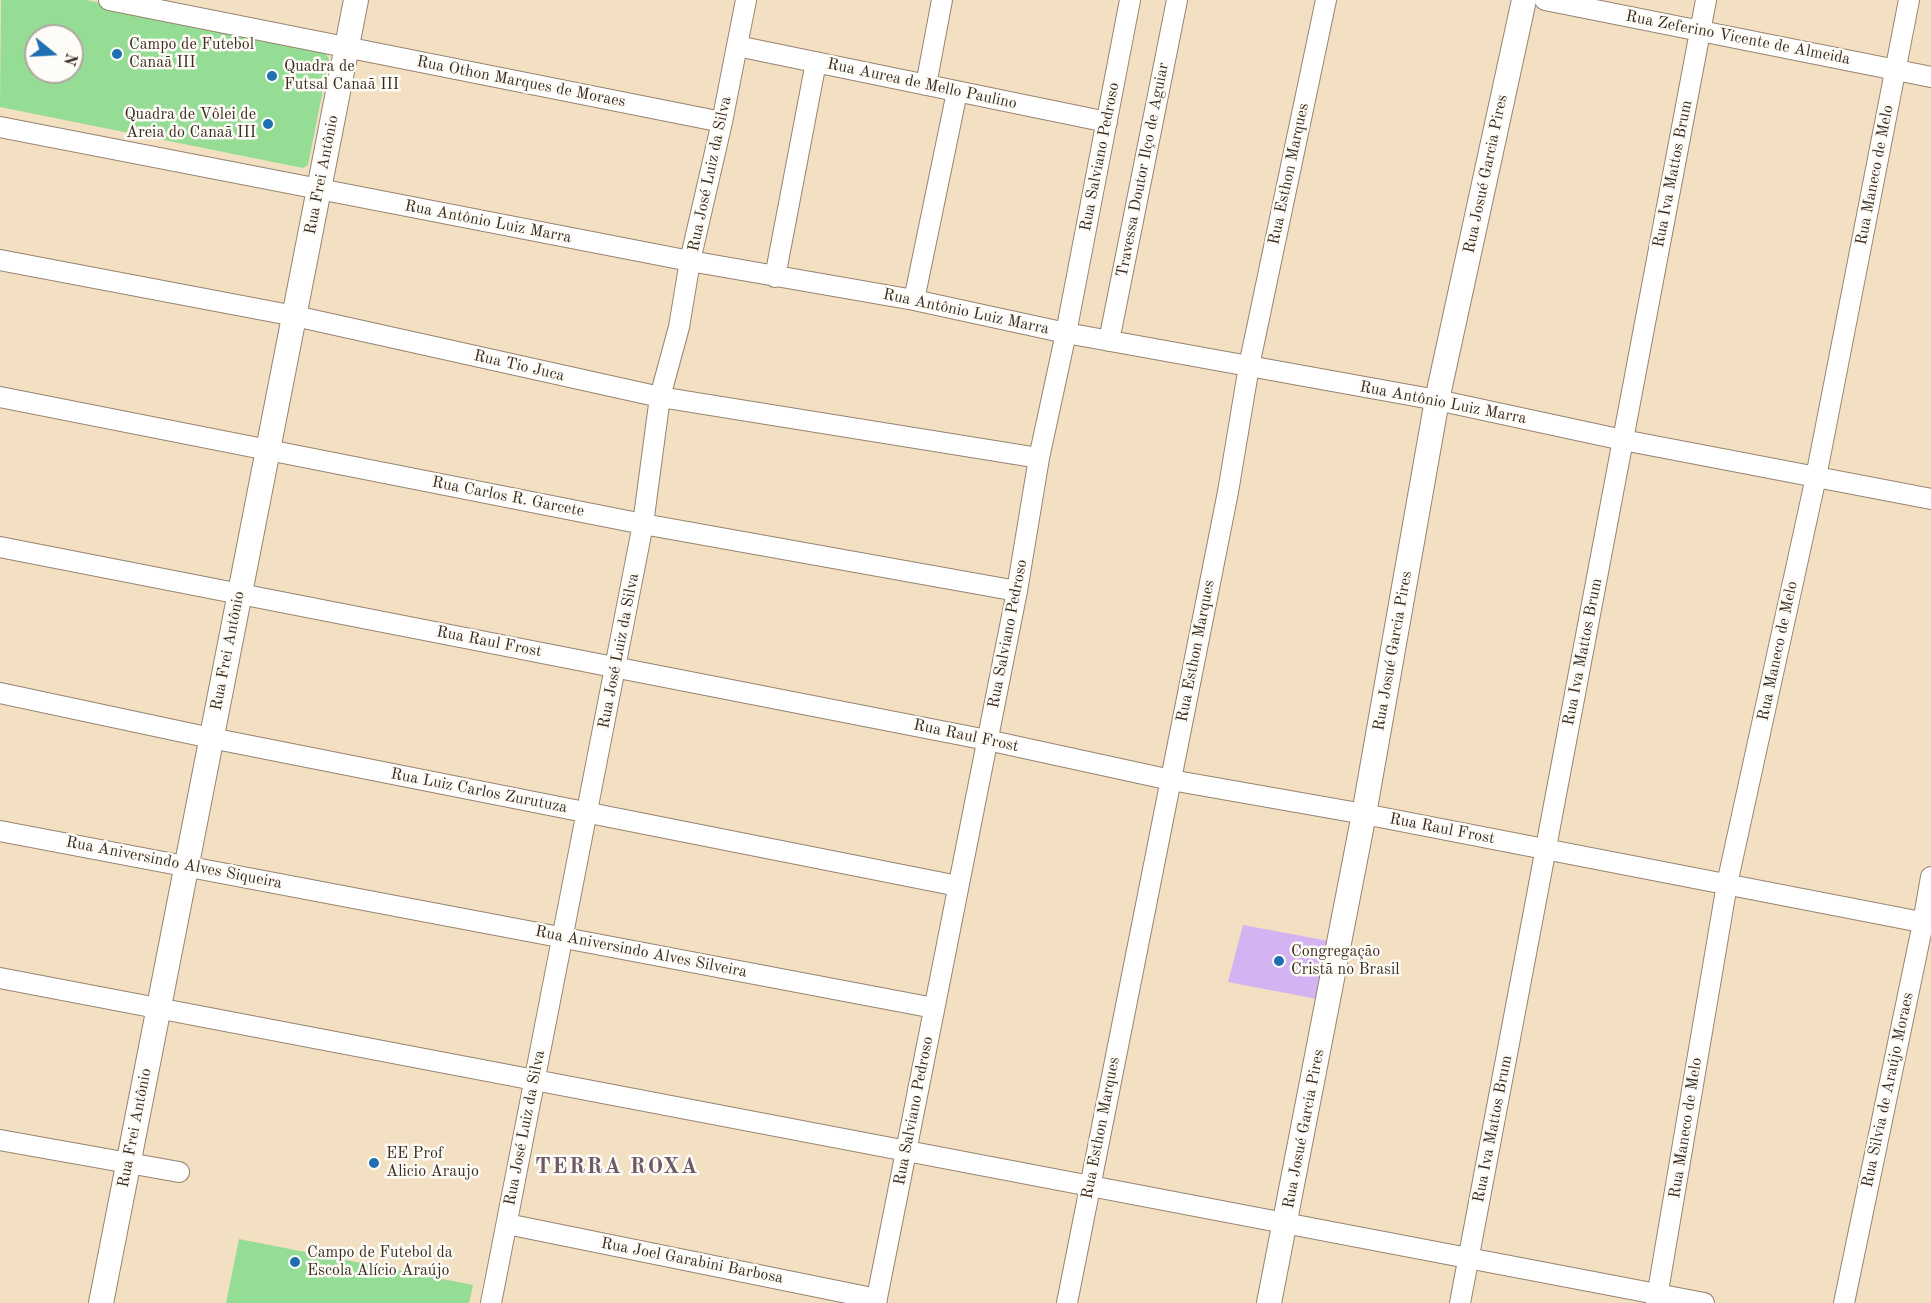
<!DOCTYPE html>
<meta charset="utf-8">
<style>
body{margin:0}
#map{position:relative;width:1931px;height:1303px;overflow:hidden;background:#f3dfc2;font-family:"Old Standard TT",serif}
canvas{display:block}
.north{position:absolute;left:24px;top:24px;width:60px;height:60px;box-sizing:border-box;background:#fdfcf7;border:2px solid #afa8a0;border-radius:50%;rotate:108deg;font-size:16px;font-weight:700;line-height:24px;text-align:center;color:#3b2a1e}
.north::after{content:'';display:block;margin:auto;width:21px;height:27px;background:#1f6fb2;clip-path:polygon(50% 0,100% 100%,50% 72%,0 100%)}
</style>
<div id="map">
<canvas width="1931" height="1303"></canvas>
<div class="north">N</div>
</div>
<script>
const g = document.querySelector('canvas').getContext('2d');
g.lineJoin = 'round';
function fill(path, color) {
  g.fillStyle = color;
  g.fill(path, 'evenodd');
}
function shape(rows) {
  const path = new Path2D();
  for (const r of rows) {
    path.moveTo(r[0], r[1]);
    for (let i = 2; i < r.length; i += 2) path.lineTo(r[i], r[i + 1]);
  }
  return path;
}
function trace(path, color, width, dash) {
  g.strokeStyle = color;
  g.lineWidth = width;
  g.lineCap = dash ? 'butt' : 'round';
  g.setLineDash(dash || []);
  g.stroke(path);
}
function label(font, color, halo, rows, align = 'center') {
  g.font = font + ' "Old Standard TT",serif';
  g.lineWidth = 5;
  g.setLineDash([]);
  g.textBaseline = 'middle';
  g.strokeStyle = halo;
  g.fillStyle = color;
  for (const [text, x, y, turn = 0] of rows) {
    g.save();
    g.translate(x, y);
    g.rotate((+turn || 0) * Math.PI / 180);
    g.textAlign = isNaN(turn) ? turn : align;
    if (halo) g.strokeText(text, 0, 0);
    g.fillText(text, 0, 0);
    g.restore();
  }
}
fill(shape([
 [1,0,86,0,216,26,325,52,329,59,308,165,303,168,0,107],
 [36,36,72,36,72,72,36,72],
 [239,1239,473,1285,469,1303,226,1303]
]), '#95dc95');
fill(shape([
 [1243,925,1329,941,1317,999,1228,982]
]), '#d4b3f2');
const minor = shape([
 [109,0,722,122],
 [1545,0,1931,77],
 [737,46,1107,122],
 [926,85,942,0],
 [0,127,690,261,914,300,1066,333,1437,400,1623,440,1931,499],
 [0,260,295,316,660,397,1039,458],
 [775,277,816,62],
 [914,300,957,92],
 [1109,341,1177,0],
 [0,397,643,524,1017,591],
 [0,547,987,740,1171,780,1364,814,1931,924],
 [0,693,211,738,958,886],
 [0,831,934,1008],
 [0,978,1704,1303],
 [0,1140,179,1172],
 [507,1224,877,1299],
 [491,1303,643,524,660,397,679,327,690,261,722,122,746,0],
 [876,1303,1017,591,1039,458,1066,333,1130,0],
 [1067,1303,1228,492,1249,366,1326,0],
 [1460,1303,1706,0],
 [1656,1303,1727,884,1816,477,1909,0],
 [1844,1303,1923,923,1931,877]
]);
const tertiary = shape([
 [101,1303,356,0],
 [1269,1303,1364,814,1437,400,1524,0]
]);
trace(minor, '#978470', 22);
trace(tertiary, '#978470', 26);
trace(minor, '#fff', 20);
trace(tertiary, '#fff', 24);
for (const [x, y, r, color] of [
 [117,54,6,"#1f6fb2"],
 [272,76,6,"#1f6fb2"],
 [268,124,6,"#1f6fb2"],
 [1279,961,6,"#1f6fb2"],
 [374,1163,6,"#1f6fb2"],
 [295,1262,6,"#1f6fb2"]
]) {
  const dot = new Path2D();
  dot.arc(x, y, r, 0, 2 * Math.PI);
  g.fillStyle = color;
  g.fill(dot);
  trace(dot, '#fdfcf7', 2);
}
label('16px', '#3b2a1e', '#fdfcf7', [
 ["Rua Zeferino Vicente de Almeida",1738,38,11],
 ["Rua Othon Marques de Moraes",521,82,11],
 ["Rua Aurea de Mello Paulino",922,84,12],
 ["Rua Salviano Pedroso",1100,157,-79],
 ["Travessa Doutor Ilço de Aguiar",1143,170,-79],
 ["Rua José Luiz da Silva",710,174,-78],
 ["Rua Esthon Marques",1289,174,-78],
 ["Rua Josué Garcia Pires",1486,174,-78],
 ["Rua Iva Mattos Brum",1673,174,-79],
 ["Rua Frei Antônio",322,175,-79],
 ["Rua Maneco de Melo",1875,175,-79],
 ["Rua Antônio Luiz Marra",488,222,11],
 ["Rua Antônio Luiz Marra",966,312,12],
 ["Rua Tio Juca",519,366,13],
 ["Rua Antônio Luiz Marra",1443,403,11],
 ["Rua Carlos R. Garcete",508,497,11],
 ["Rua Salviano Pedroso",1008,634,-79],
 ["Rua Raul Frost",489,642,11],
 ["Rua Frei Antônio",228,651,-79],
 ["Rua José Luiz da Silva",619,651,-79],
 ["Rua Esthon Marques",1196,651,-79],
 ["Rua Josué Garcia Pires",1393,651,-80],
 ["Rua Maneco de Melo",1778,651,-78],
 ["Rua Iva Mattos Brum",1583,652,-79],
 ["Rua Raul Frost",966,736,12],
 ["Rua Luiz Carlos Zurutuza",479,791,11],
 ["Rua Raul Frost",1442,829,11],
 ["Rua Aniversindo Alves Siqueira",174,863,11],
 ["Rua Aniversindo Alves Silveira",641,952,11],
 ["Rua Silvia de Araújo Moraes",1888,1090,-78],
 ["Rua Salviano Pedroso",914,1111,-79],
 ["Rua Frei Antônio",135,1128,-79],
 ["Rua José Luiz da Silva",525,1128,-79],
 ["Rua Esthon Marques",1101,1128,-79],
 ["Rua Maneco de Melo",1686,1128,-81],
 ["Rua Josué Garcia Pires",1304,1129,-79],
 ["Rua Iva Mattos Brum",1493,1129,-79],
 ["Rua Joel Garabini Barbosa",692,1261,11]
]);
label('16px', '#3b2a1e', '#fdfcf7', [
 ["Campo de Futebol",129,45],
 ["Canaã III",129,63],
 ["Quadra de",284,67],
 ["Futsal Canaã III",284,85],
 ["Quadra de Vôlei de",256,115,"right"],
 ["Areia do Canaã III",256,133,"right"],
 ["Congregação",1291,952],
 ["Cristã no Brasil",1291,970],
 ["EE Prof",386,1154],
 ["Alicio Araujo",386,1172],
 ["Campo de Futebol da",307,1253],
 ["Escola Alício Araújo",307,1271]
], 'left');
g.letterSpacing = '1.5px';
label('bold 22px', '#715a68', '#fdfcf7', [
 ["TERRA ROXA",617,1167]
]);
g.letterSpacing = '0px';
</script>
